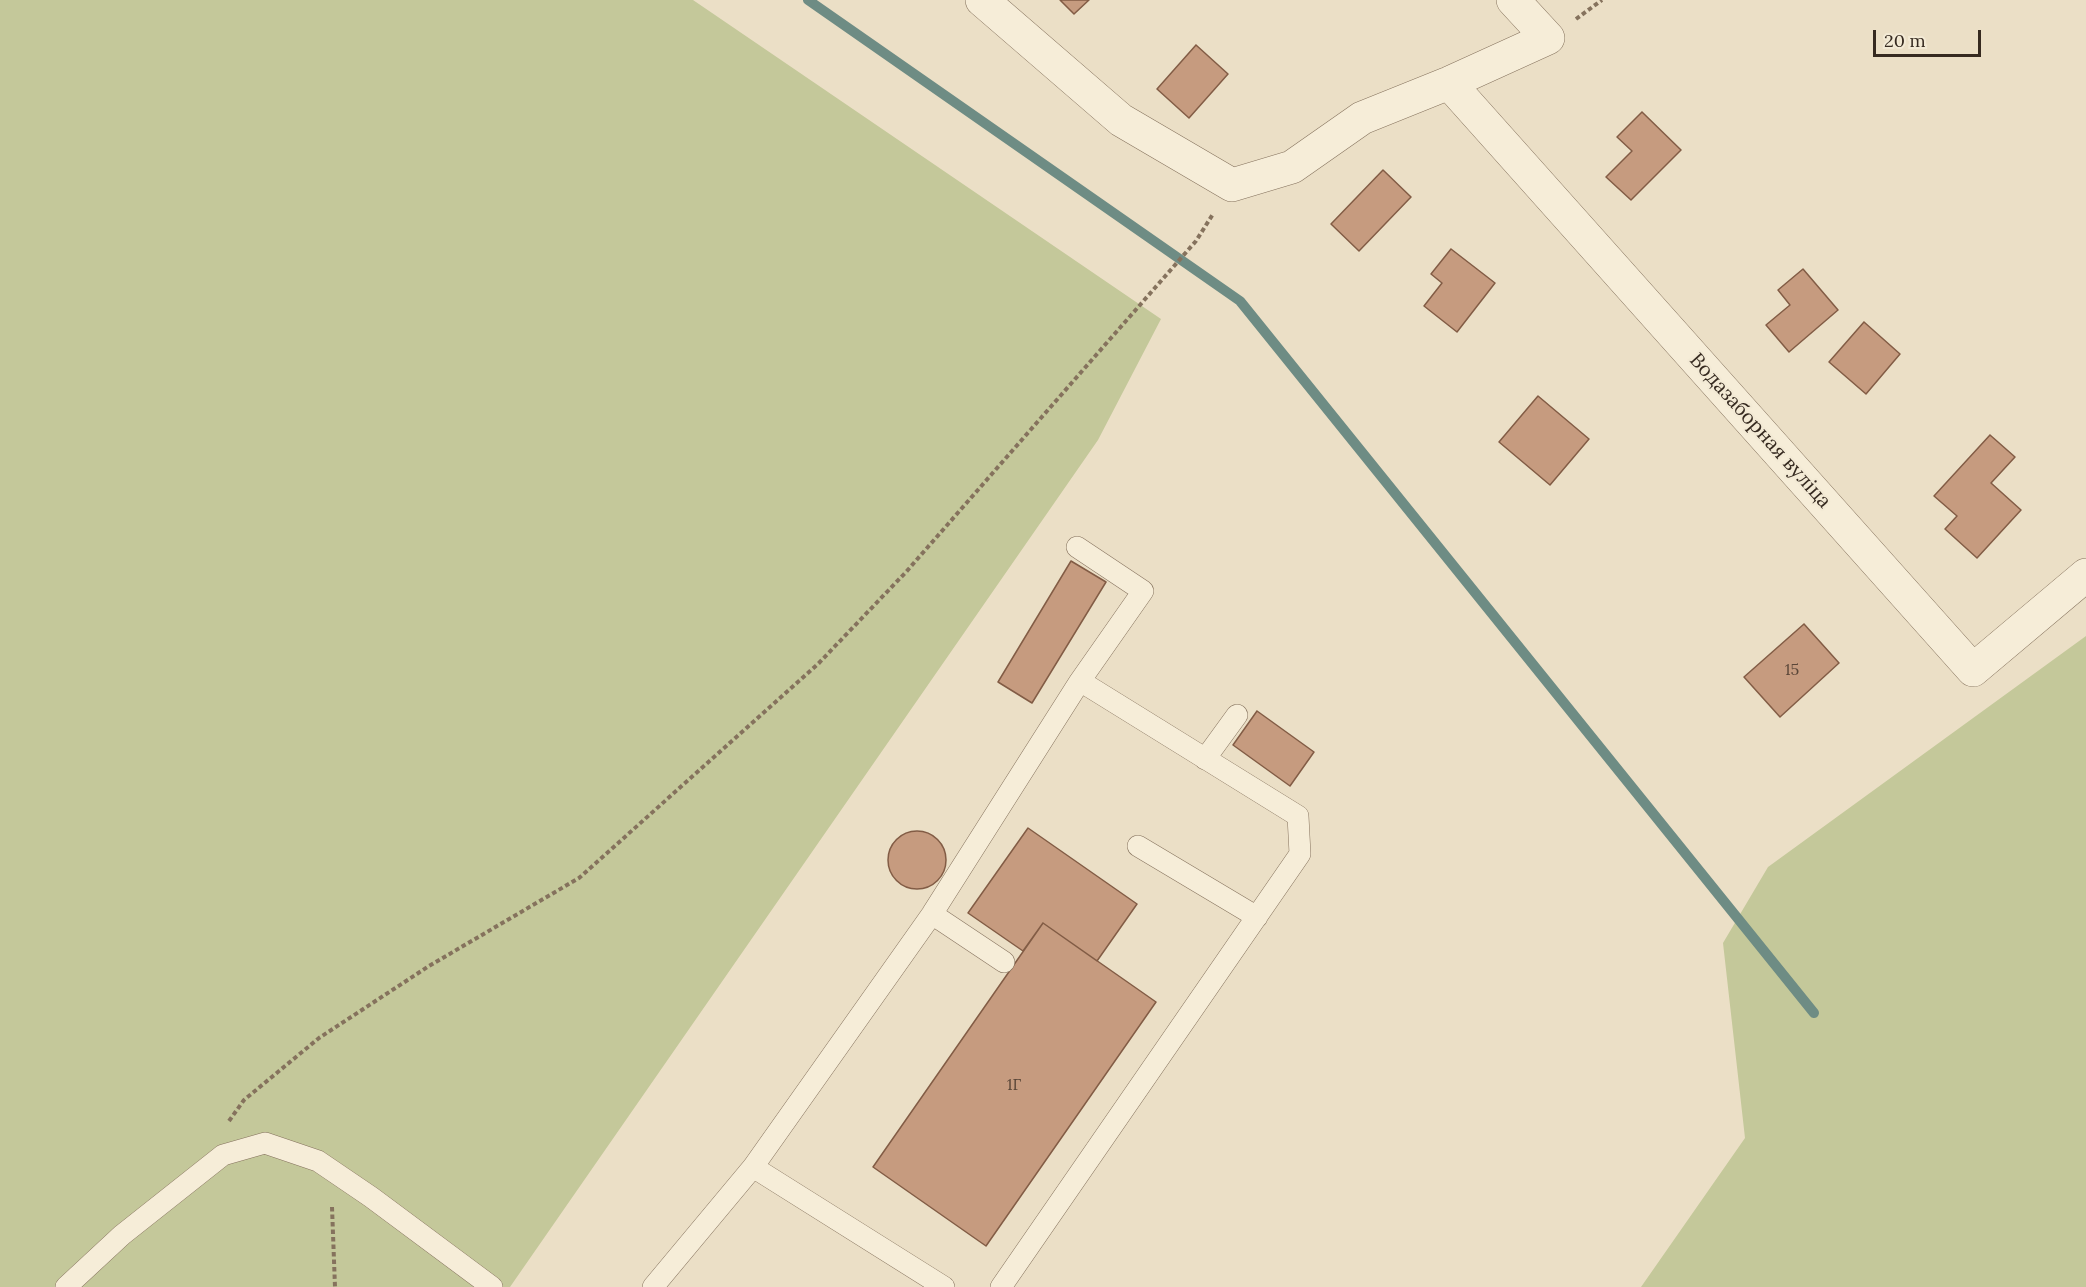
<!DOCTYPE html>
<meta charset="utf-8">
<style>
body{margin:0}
#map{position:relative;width:2086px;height:1287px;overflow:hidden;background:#ebdfc6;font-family:Lora,serif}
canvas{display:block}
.scale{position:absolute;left:1873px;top:30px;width:108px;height:27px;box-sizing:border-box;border:3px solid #362a20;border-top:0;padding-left:8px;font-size:18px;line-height:21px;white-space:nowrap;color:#362a20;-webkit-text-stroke:4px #f3ead5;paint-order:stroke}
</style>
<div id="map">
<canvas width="2086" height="1287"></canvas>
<div class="scale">20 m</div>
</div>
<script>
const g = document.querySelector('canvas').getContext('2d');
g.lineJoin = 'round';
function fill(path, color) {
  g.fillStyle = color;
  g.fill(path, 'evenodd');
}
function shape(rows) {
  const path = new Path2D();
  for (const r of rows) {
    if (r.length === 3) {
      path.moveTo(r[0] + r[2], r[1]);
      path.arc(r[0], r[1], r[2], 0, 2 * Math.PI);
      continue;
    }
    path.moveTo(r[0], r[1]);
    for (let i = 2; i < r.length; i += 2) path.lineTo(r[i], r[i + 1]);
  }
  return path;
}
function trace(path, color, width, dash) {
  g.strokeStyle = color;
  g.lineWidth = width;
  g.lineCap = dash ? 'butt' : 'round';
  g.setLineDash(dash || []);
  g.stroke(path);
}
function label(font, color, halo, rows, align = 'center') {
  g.font = font + ' Lora,serif';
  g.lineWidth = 4.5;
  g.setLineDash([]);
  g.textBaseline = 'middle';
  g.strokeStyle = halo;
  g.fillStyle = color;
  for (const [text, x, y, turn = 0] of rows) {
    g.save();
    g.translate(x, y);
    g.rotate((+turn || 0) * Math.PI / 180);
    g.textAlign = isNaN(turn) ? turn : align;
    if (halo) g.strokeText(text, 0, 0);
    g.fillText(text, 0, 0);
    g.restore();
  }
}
fill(shape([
 [0,0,693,0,1161,319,1098,440,510,1287,0,1287],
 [2086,636,2086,1287,1641,1287,1745,1138,1723,943,1768,867]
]), '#c4c89a');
trace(shape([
 [808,0,1240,301,1814,1013]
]), '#6e8c84', 10);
const building = shape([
 [1060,0,1089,0,1074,14,1060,0],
 [1196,45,1228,74,1189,118,1157,89,1196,45],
 [1642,112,1681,150,1631,200,1606,177,1632,151,1617,137,1642,112],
 [1383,170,1411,197,1359,251,1331,224,1383,170],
 [1451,249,1495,283,1457,332,1424,306,1442,283,1431,274,1451,249],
 [1803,269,1838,310,1789,352,1766,325,1790,305,1778,290,1803,269],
 [1864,322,1900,354,1866,394,1829,362,1864,322],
 [1538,396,1589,439,1550,485,1499,442,1538,396],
 [1990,435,2015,457,1991,483,2021,510,1977,558,1945,529,1957,516,1934,496,1990,435],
 [1071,561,1106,582,1032,703,998,682,1071,561],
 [1804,624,1839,663,1780,717,1744,677,1804,624],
 [1257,711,1314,752,1290,786,1233,745,1257,711],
 [1028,828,1137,904,1097,961,1043,923,1023,951,968,913,1028,828],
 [917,860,29],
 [1043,923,1156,1002,986,1246,873,1167,1043,923]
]);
fill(building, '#c69b7f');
trace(building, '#825c45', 1.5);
const lane = shape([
 [1205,759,1237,715],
 [1138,846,1257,917],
 [932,914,1004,962],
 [753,1167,944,1287],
 [66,1287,122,1235,223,1155,265,1143,318,1161,371,1197,492,1287],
 [653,1287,753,1167,932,914,1080,681,1143,591,1077,547],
 [1001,1287,1300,854,1298,816,1080,681]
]);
const street = shape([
 [982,0,1121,120,1232,185,1292,167,1362,118,1449,83,1548,38,1513,0],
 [1449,83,1973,670,2086,575]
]);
trace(lane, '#85725d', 22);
trace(street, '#85725d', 34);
trace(shape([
 [1576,19,1602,0],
 [229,1121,244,1100,319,1038,429,966,579,878,818,664,906,572,1196,241,1213,214],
 [332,1207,335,1287]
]), '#85725d', 4, [4.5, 3]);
trace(lane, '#f6edd8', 21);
trace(street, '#f6edd8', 33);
label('16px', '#5a4638', null, [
 ["15",1792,670],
 ["1Г",1014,1085]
]);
label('20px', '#362a20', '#f3ead5', [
 ["Водазаборная вуліца",1760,431,48]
]);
</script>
